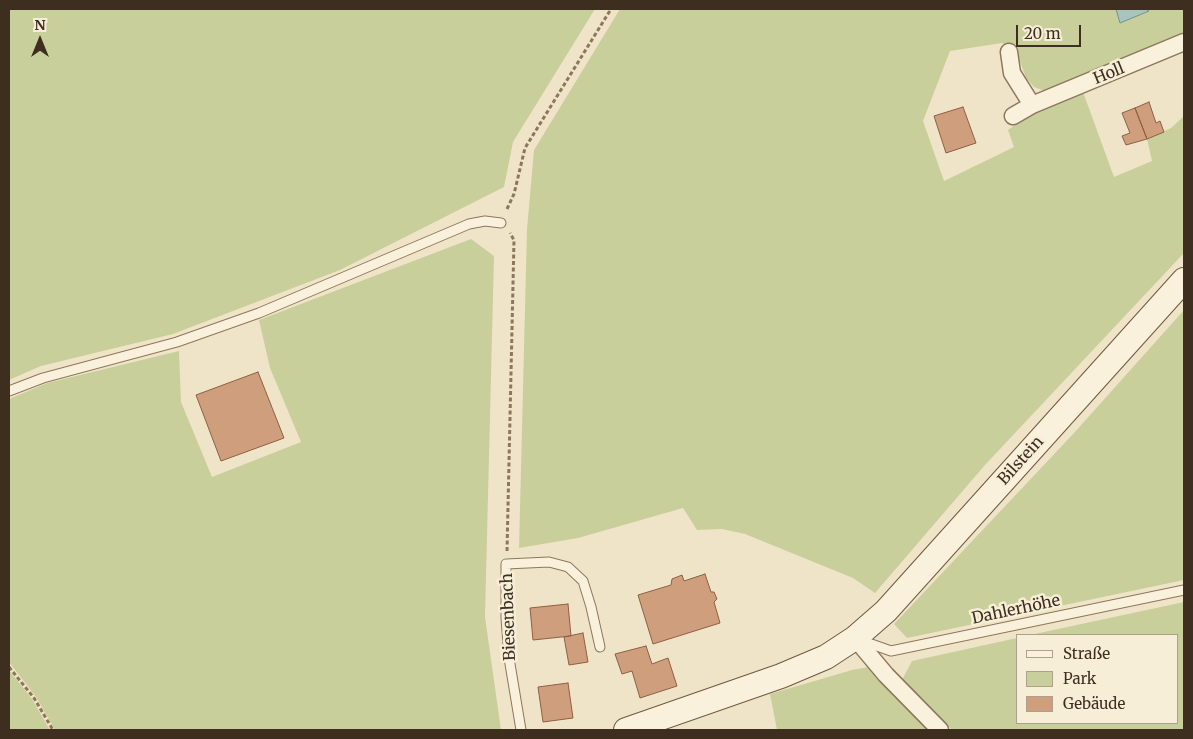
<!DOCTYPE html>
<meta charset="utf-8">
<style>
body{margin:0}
#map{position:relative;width:1193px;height:739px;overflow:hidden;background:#f0e4c8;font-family:Merriweather,serif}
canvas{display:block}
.frame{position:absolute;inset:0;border:10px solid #3d2e20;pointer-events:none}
.legend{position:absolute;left:1016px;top:634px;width:162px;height:90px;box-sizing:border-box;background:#f7eed8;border:1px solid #ada18e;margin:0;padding:6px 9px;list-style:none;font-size:15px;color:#3d2e20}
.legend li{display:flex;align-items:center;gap:10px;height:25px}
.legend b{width:25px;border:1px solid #ada18e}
.north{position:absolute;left:15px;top:15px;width:50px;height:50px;-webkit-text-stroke:4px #f7eed8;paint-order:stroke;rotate:0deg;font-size:14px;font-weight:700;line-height:20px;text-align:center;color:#3d2e20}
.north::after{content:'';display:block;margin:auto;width:18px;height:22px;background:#3d2e20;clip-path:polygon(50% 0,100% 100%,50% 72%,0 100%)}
.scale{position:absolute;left:1016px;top:25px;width:65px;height:22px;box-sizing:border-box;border:2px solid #3d2e20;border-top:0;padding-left:6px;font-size:15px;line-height:18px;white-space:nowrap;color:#3d2e20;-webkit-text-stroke:4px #f7eed8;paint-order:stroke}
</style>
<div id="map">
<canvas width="1193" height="739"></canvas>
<div class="frame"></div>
<ul class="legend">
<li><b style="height:6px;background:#faf1dc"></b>Straße</li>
<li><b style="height:14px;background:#c9cf9b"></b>Park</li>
<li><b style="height:14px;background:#cf9f7d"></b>Gebäude</li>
</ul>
<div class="north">N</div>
<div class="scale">20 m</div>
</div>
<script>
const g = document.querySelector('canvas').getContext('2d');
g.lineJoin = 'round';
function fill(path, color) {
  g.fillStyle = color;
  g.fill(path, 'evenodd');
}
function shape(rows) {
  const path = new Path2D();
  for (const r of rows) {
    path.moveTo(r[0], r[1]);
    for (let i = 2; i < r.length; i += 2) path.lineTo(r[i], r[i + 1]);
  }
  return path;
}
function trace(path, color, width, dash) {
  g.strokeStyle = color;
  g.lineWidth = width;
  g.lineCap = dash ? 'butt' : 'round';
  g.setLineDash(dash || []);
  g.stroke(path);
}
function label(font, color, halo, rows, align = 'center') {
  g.font = font + ' Merriweather,serif';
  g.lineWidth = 5;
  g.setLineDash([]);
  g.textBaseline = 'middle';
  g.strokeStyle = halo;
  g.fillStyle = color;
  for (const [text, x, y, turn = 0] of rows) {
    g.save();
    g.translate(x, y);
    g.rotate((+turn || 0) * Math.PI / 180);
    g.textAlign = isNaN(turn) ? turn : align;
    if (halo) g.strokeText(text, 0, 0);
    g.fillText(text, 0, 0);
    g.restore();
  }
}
fill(shape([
 [9,9,595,9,513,142,504,187,340,270,173,334,41,366,9,380],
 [620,9,1116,9,1120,23,1149,11,1146,9,1184,9,1184,34,1045,91,1034,87,1026,78,1016,50,1002,43,950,51,923,121,944,181,1014,147,1008,130,1029,115,1083,92,1114,177,1152,161,1147,139,1171,128,1184,116,1184,253,985,465,875,593,853,578,745,534,722,529,697,530,683,508,578,538,519,548,527,229,534,150],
 [471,239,494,256,485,617,501,730,55,730,36,697,9,662,9,399,47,383,179,351,181,402,212,477,301,442,270,368,259,320],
 [1184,310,1184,580,907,638,894,624,1074,433],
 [1184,602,1184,730,952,730,902,680,912,661,1017,638,1017,723,1177,723,1177,635,1030,635],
 [868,667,929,730,777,730,770,694,852,670],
 [9,670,32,699,50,730,9,730]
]), '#c9cf9b');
const water = shape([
 [1116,9,1146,9,1149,11,1120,23,1116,9]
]);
fill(water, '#a9c4bc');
trace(water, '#6f938a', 1);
const building = shape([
 [1149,102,1156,123,1160,121,1164,132,1147,139,1135,108,1149,102],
 [963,107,976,143,946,153,934,116,963,107],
 [1135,108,1147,139,1126,145,1122,136,1130,133,1122,113,1135,108],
 [258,372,284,438,221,461,196,395,258,372],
 [705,574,711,592,714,592,717,599,714,602,720,623,653,644,638,595,671,585,672,579,682,575,684,581,705,574],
 [568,604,571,636,533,640,530,608,568,604],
 [583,633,588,662,569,665,564,637,583,633],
 [646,646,652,664,668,658,677,686,640,698,632,671,622,674,615,654,646,646],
 [568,683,573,718,543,722,538,687,568,683]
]);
fill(building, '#cf9f7d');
trace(building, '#8d5f41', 1);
const lane = shape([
 [9,391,43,378,177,342,259,313,469,224,485,221,501,223],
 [860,640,891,651,1184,590],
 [521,730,509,658,506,618,506,564,549,562,568,567,583,581,591,607,600,647]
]);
const street = shape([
 [1009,52,1012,73,1032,105],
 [1013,116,1032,105,1184,42],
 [855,638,886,675,940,730]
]);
const secondary = shape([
 [626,730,781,676,826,657,855,638,886,611,1184,280]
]);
trace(lane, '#8d765c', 11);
trace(street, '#8d765c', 19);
trace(secondary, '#6f573f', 26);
trace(shape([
 [507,209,514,194,525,148,611,9],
 [507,551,514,240,510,233],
 [9,667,34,698,53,730]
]), '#8d765c', 3, [4, 2.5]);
trace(lane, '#faf1dc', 9);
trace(street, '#faf1dc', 16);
trace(secondary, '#faf1dc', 24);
label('16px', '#3d2e20', '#f7eed8', [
 ["Holl",1109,74,-22],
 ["Bilstein",1021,461,-48],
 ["Dahlerhöhe",1016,610,-12],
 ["Biesenbach",509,617,-92]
]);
</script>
